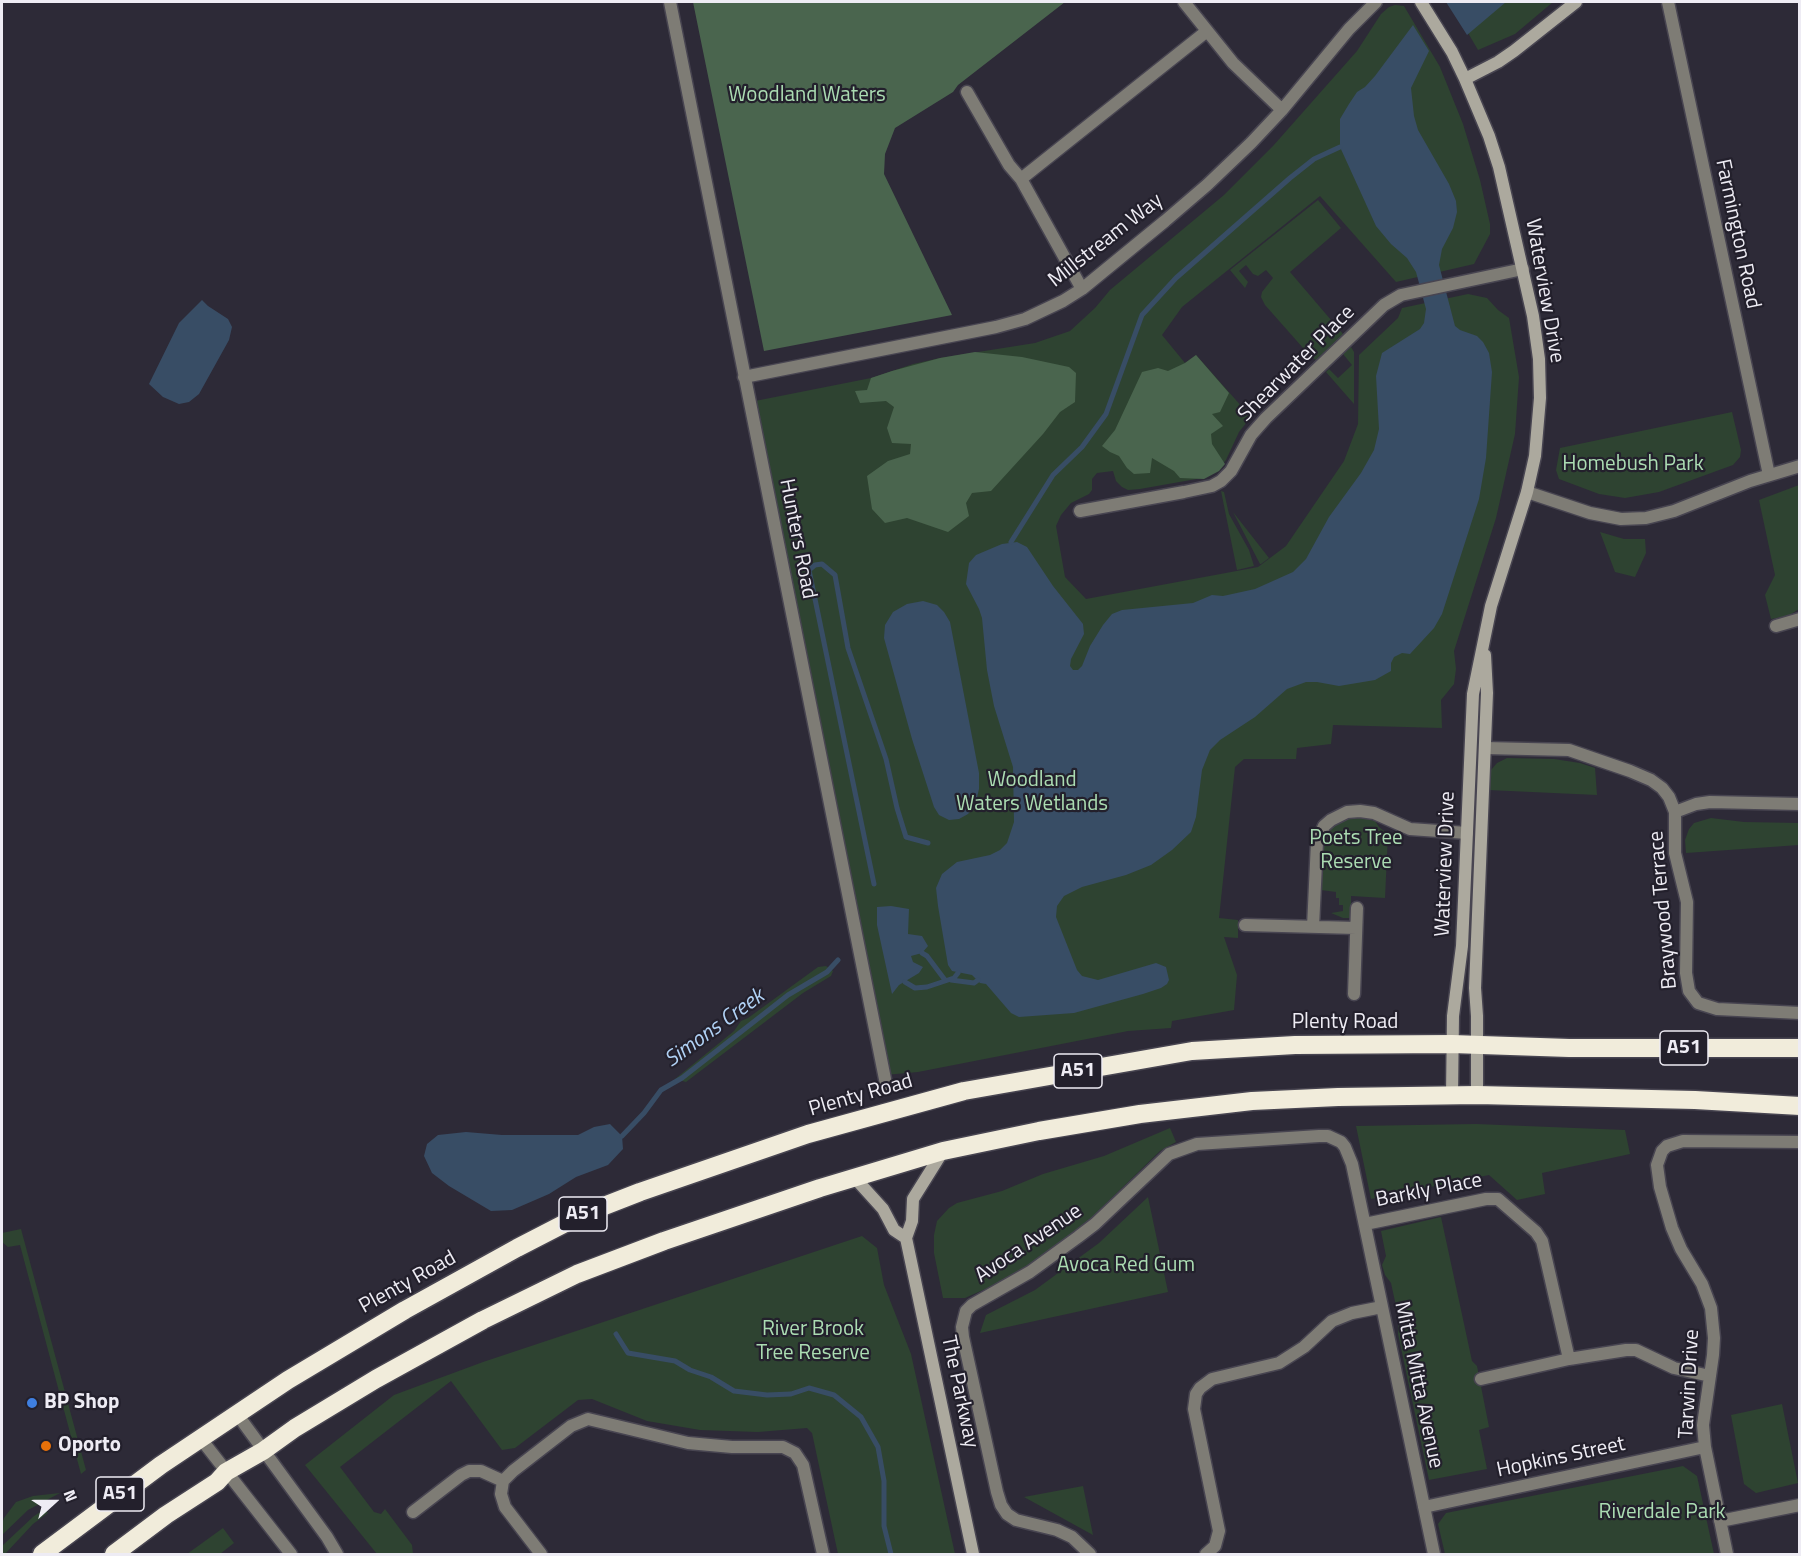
<!DOCTYPE html>
<style>
body{margin:0}
#map{position:relative;width:1801px;height:1556px;overflow:hidden;background:#2d2a37;font-family:"Titillium Web",sans-serif}
canvas{display:block}
.frame{position:absolute;inset:0;border:3px solid #eeecf4;pointer-events:none}
.north{position:absolute;left:24px;top:1472px;width:60px;height:60px;-webkit-text-stroke:4px #23202c;paint-order:stroke;rotate:69deg;font-size:16px;font-weight:700;line-height:24px;text-align:center;color:#eeecf4}
.north::after{content:'';display:block;margin:auto;width:21px;height:27px;background:#eeecf4;clip-path:polygon(50% 0,100% 100%,50% 72%,0 100%)}
</style>
<div id="map">
<canvas width="1801" height="1556"></canvas>
<div class="frame"></div>
<div class="north">N</div>
</div>
<script>
const g = document.querySelector('canvas').getContext('2d');
g.lineJoin = 'round';
function fill(path, color) {
  g.fillStyle = color;
  g.fill(path, 'evenodd');
}
function shape(rows) {
  const path = new Path2D();
  for (const r of rows) {
    path.moveTo(r[0], r[1]);
    for (let i = 2; i < r.length; i += 2) path.lineTo(r[i], r[i + 1]);
  }
  return path;
}
function trace(path, color, width, dash) {
  g.strokeStyle = color;
  g.lineWidth = width;
  g.lineCap = dash ? 'butt' : 'round';
  g.setLineDash(dash || []);
  g.stroke(path);
}
function label(font, color, halo, rows, align = 'center') {
  g.font = font + ' "Titillium Web",sans-serif';
  g.lineWidth = 4.5;
  g.setLineDash([]);
  g.textBaseline = 'middle';
  g.strokeStyle = halo;
  g.fillStyle = color;
  for (const [text, x, y, turn = 0] of rows) {
    g.save();
    g.translate(x, y);
    g.rotate((+turn || 0) * Math.PI / 180);
    g.textAlign = isNaN(turn) ? turn : align;
    if (halo) g.strokeText(text, 0, 0);
    g.fillText(text, 0, 0);
    g.restore();
  }
}
fill(shape([
 [1450,2,1553,2,1515,34,1478,50],
 [1395,5,1404,6,1440,67,1463,124,1480,180,1490,224,1490,234,1474,264,1396,282,1320,196,1182,307,1162,335,1185,363,1196,355,1251,417,1239,432,1226,460,1217,470,1202,478,1140,489,1128,490,1122,487,1116,481,1113,471,1097,473,1092,479,1092,490,1089,494,1071,503,1061,515,1056,526,1065,577,1086,599,1258,567,1286,546,1344,461,1358,424,1359,355,1398,318,1402,308,1468,294,1487,298,1498,310,1509,318,1519,377,1515,434,1496,518,1454,651,1456,669,1454,684,1441,700,1442,728,1333,725,1331,744,1297,748,1296,759,1244,759,1235,767,1219,918,1238,920,1238,938,1224,937,1237,975,1234,1010,1172,1021,1171,1028,1128,1031,918,1072,885,1075,750,402,871,378,913,364,940,358,1035,343,1070,331,1095,308,1110,290,1224,195,1273,146,1357,51,1381,14,1389,7],
 [1318,200,1341,228,1290,272,1343,334,1316,360,1311,357,1265,305,1261,297,1262,292,1273,278,1266,270,1258,276,1253,274,1246,265,1239,271,1248,282,1245,288,1230,270],
 [1351,347,1354,352,1354,404,1326,372,1329,369,1338,378,1352,365,1343,354],
 [1732,412,1741,450,1740,457,1733,465,1659,492,1625,498,1599,494,1559,479,1556,470,1560,448],
 [1799,485,1799,609,1788,616,1771,619,1765,595,1775,575,1759,500],
 [1221,491,1224,492,1229,514,1249,550,1254,566,1237,570],
 [1233,512,1269,558,1261,564,1260,564],
 [1600,532,1624,539,1645,539,1646,553,1635,577,1615,572],
 [1507,758,1554,759,1580,763,1595,768,1597,795,1488,790,1491,770,1497,763],
 [1359,817,1375,821,1379,827,1388,834,1385,898,1351,896,1351,918,1343,918,1331,913,1343,911,1343,905,1339,905,1339,898,1336,898,1336,892,1321,890,1323,840,1334,824,1345,818],
 [1711,818,1744,822,1799,823,1799,845,1686,853,1685,840,1689,829,1694,823],
 [826,966,833,971,831,976,803,993,686,1082,675,1079,734,1031,741,1021,748,1018,818,967],
 [1476,1124,1625,1130,1630,1154,1542,1173,1545,1194,1517,1200,1489,1175,1371,1199,1356,1126],
 [1170,1128,1176,1142,1160,1151,1092,1217,1061,1242,1031,1264,992,1286,965,1298,943,1298,934,1253,934,1235,937,1221,949,1208,957,1203,1002,1191,1043,1174,1104,1156],
 [1148,1197,1168,1292,980,1333,986,1315,1035,1290,1099,1243],
 [1441,1217,1472,1361,1477,1366,1489,1427,1479,1430,1487,1469,1429,1480,1398,1334,1399,1320,1391,1283,1385,1275,1382,1265,1386,1256,1381,1231],
 [21,1229,86,1470,81,1474,20,1245,8,1247,2,1242,2,1233],
 [862,1236,877,1248,884,1285,911,1354,955,1554,838,1554,812,1433,807,1428,758,1432,700,1430,647,1421,592,1399,578,1400,515,1448,502,1450,451,1381,340,1467,374,1512,381,1514,385,1509,412,1545,413,1554,377,1554,305,1465,394,1395,483,1362],
 [1782,1404,1798,1483,1756,1493,1744,1484,1731,1415],
 [1683,1466,1697,1476,1714,1554,1445,1554,1438,1524,1446,1513],
 [1083,1486,1093,1535,1024,1497],
 [60,1493,28,1510,2,1535,2,1524,4,1518,16,1502,33,1496],
 [45,1509,48,1513,33,1524,5,1554,2,1554,2,1546,34,1516],
 [223,1528,234,1543,220,1554,187,1554]
]), '#2e4331');
fill(shape([
 [693,2,1065,2,958,85,953,92,895,128,885,154,884,174,952,315,764,351],
 [975,352,1022,357,1069,367,1076,373,1075,402,1060,412,1043,434,991,491,972,493,966,503,969,516,948,532,907,518,885,523,872,509,867,476,888,461,910,454,911,444,892,443,887,428,894,407,886,401,860,403,855,391,867,390,871,378,892,371,940,358],
 [1196,355,1229,393,1220,412,1212,414,1223,426,1211,434,1212,444,1225,464,1219,471,1204,479,1180,478,1174,471,1152,458,1150,473,1134,474,1127,468,1119,456,1110,452,1102,446,1115,430,1142,372,1158,368,1168,371,1185,363]
]), '#4a654e');
fill(shape([
 [1446,2,1506,2,1467,35],
 [1413,25,1429,51,1411,88,1414,116,1418,130,1449,184,1456,201,1457,212,1453,228,1442,249,1439,265,1455,326,1460,330,1477,336,1483,342,1489,353,1492,372,1486,458,1479,499,1442,614,1434,628,1410,654,1402,653,1394,657,1391,663,1391,671,1375,680,1339,686,1317,682,1306,682,1287,689,1255,717,1220,740,1210,750,1202,770,1196,817,1191,832,1172,850,1151,865,1126,875,1082,887,1064,896,1057,906,1056,917,1077,970,1082,976,1098,980,1156,963,1166,967,1169,980,1167,984,1161,988,1143,994,1074,1013,1019,1017,1011,1013,986,984,980,983,972,975,952,971,948,965,938,906,936,888,942,874,957,862,990,855,1000,850,1007,843,1014,822,1013,767,994,706,987,670,982,618,979,609,966,584,969,563,976,555,1002,544,1017,542,1027,547,1053,586,1083,624,1084,634,1071,659,1070,666,1073,670,1078,670,1082,666,1090,646,1103,625,1112,614,1122,610,1193,603,1212,595,1223,596,1255,589,1293,572,1306,559,1329,517,1361,473,1374,450,1379,429,1376,376,1382,353,1420,329,1424,323,1426,309,1416,272,1407,258,1391,244,1376,226,1340,147,1340,119,1349,104,1357,92,1365,87,1375,76],
 [202,300,208,306,228,319,232,327,229,340,199,394,189,402,179,404,163,397,149,384,179,323],
 [923,601,937,605,944,612,950,622,979,773,979,789,975,806,968,814,959,819,949,820,939,815,934,807,912,739,884,638,885,625,893,612,907,604],
 [891,906,909,909,908,934,922,936,928,946,922,953,911,956,913,962,923,967,919,973,899,985,892,994,877,925,877,907],
 [610,1124,622,1136,623,1149,608,1165,576,1177,549,1194,512,1210,491,1211,449,1186,432,1173,424,1156,427,1144,438,1135,466,1132,502,1135,578,1135,594,1127]
]), '#384d65');
trace(shape([
 [1011,542,1053,475,1082,447,1106,414,1142,315,1176,278,1290,178,1314,159,1340,147],
 [874,884,809,570,815,565,822,564,835,575,848,648,886,759,897,808,906,837,928,843],
 [922,953,927,956,945,980],
 [951,980,974,983,978,980],
 [905,982,915,988,927,987,954,978,958,973],
 [622,1136,644,1113,661,1090,682,1078,788,995,827,972,838,960],
 [616,1334,628,1353,675,1361,690,1370,711,1377,734,1391,767,1395,791,1394,809,1388,834,1395,861,1417,878,1447,884,1481,884,1526,891,1554]
]), '#384d65', 5);
const street = shape([
 [670,2,886,1084],
 [1184,2,1233,63,1282,110],
 [1668,2,1769,475],
 [967,92,1009,165,1021,179,1082,289],
 [1021,179,1207,31],
 [744,377,996,327,1025,319,1063,301,1082,289,1165,221,1207,185,1251,143,1282,110,1349,29,1376,2],
 [1527,492,1590,513,1621,519,1646,518,1674,511,1750,481,1800,466],
 [1080,511,1184,492,1212,486,1221,481,1231,471,1251,435,1266,418,1384,305,1401,295,1523,269],
 [1776,626,1800,619],
 [1485,748,1569,750,1630,771,1651,780,1662,788,1669,797,1675,812,1675,853,1687,902,1686,973,1689,991,1698,1003,1717,1009,1800,1013],
 [1675,812,1696,804,1710,802,1800,804],
 [1245,925,1356,928],
 [1313,927,1317,842,1324,826,1331,820,1347,812,1360,811,1374,813,1410,829,1467,833],
 [1354,994,1357,908],
 [1365,1224,1486,1199,1498,1199,1536,1232,1542,1241,1569,1359,1626,1350,1636,1350,1674,1368,1710,1376],
 [1481,1379,1569,1359],
 [237,1414,327,1537,337,1554],
 [201,1439,291,1554],
 [503,1481,513,1471,571,1426,588,1419,688,1443,732,1447,783,1447,795,1453,803,1465,823,1554],
 [1424,1507,1705,1447],
 [413,1512,461,1475,469,1471,481,1471,503,1481,501,1494,505,1507,541,1554],
 [1720,1521,1800,1505],
 [1090,1554,1072,1537,1057,1530,1016,1520,1007,1514,1001,1505,997,1492,963,1337,962,1327,966,1311,972,1305,1030,1272,1078,1237,1095,1224,1169,1154,1197,1144,1319,1136,1328,1136,1341,1142,1345,1147,1352,1164,1434,1554],
 [1206,1554,1215,1546,1219,1531,1194,1409,1196,1394,1200,1388,1212,1379,1279,1363,1304,1347,1332,1321,1352,1313,1382,1307],
 [1727,1554,1705,1447,1703,1425,1713,1355,1714,1338,1711,1308,1702,1284,1681,1249,1672,1228,1660,1187,1657,1165,1662,1151,1667,1146,1683,1141,1800,1142]
]);
const secondary = shape([
 [1421,2,1452,52,1465,79,1489,136,1499,167,1533,316,1539,359,1540,398,1535,456,1527,492,1491,606,1473,694,1462,946,1453,1016,1452,1095],
 [1465,79,1498,62,1514,51,1576,2],
 [1477,1095,1477,1016,1475,988,1487,693,1485,655],
 [943,1151,913,1199,912,1221,906,1238,973,1554],
 [854,1177,883,1209,894,1230,906,1238]
]);
const highway = shape([
 [42,1554,161,1465,288,1380,405,1310,517,1248,581,1215,640,1192,808,1134,964,1091,1192,1051,1295,1045,1452,1044,1569,1048,1800,1048],
 [114,1554,166,1515,217,1482,226,1472,263,1451,295,1428,376,1379,483,1320,577,1274,664,1241,820,1188,943,1151,1039,1131,1140,1114,1252,1101,1338,1097,1477,1095,1695,1100,1800,1106]
]);
trace(street, '#484551', 15);
trace(secondary, '#484551', 15);
trace(highway, '#484551', 21);
trace(street, '#7e7c75', 12);
trace(secondary, '#aca99e', 12);
trace(highway, '#f1ecdb', 18);
for (const [x, y, r, color] of [
 [32,1403,6,"#3f7fe0"],
 [46,1446,6,"#e8710a"]
]) {
  const dot = new Path2D();
  dot.arc(x, y, r, 0, 2 * Math.PI);
  g.fillStyle = color;
  g.fill(dot);
  trace(dot, '#23202c', 2);
}
for (const [x, y, w] of [
 [1684,1048,48],
 [1078,1071,48],
 [583,1214,48],
 [120,1494,48]
]) {
  const box = new Path2D();
  box.roundRect(x - w / 2, y - 17, w, 34, 4.5);
  g.fillStyle = '#23202c';
  g.fill(box);
  trace(box, '#eeecf4', 1.5);
}
label('bold 20px', '#eeecf4', null, [
 ["A51",1684,1048],
 ["A51",1078,1071],
 ["A51",583,1214],
 ["A51",120,1494]
]);
label('21px', '#abdcb2', '#23202c', [
 ["Woodland Waters",807,96],
 ["Homebush Park",1633,465],
 ["Woodland",1032,781],
 ["Waters Wetlands",1032,805],
 ["Poets Tree",1356,839],
 ["Reserve",1356,863],
 ["Avoca Red Gum",1126,1266],
 ["River Brook",813,1330],
 ["Tree Reserve",813,1354],
 ["Riverdale Park",1662,1513]
]);
label('21px', '#eeecf4', '#23202c', [
 ["Farmington Road",1737,234,78],
 ["Millstream Way",1106,241,-38],
 ["Waterview Drive",1544,291,80],
 ["Shearwater Place",1297,364,-45],
 ["Hunters Road",797,539,79],
 ["Waterview Drive",1446,864,-88],
 ["Braywood Terrace",1664,910,-95],
 ["Plenty Road",1345,1023],
 ["Plenty Road",861,1096,-16],
 ["Barkly Place",1429,1191,-11],
 ["Avoca Avenue",1029,1244,-34],
 ["Plenty Road",408,1283,-29],
 ["Tarwin Drive",1690,1384,-87],
 ["Mitta Mitta Avenue",1418,1385,78],
 ["The Parkway",959,1392,78],
 ["Hopkins Street",1561,1458,-12]
]);
label('bold 21px', '#eeecf4', '#23202c', [
 ["BP Shop",44,1403],
 ["Oporto",58,1446]
], 'left');
label('italic 22px', '#b1d2f6', '#23202c', [
 ["Simons Creek",715,1029,-36]
]);
</script>
